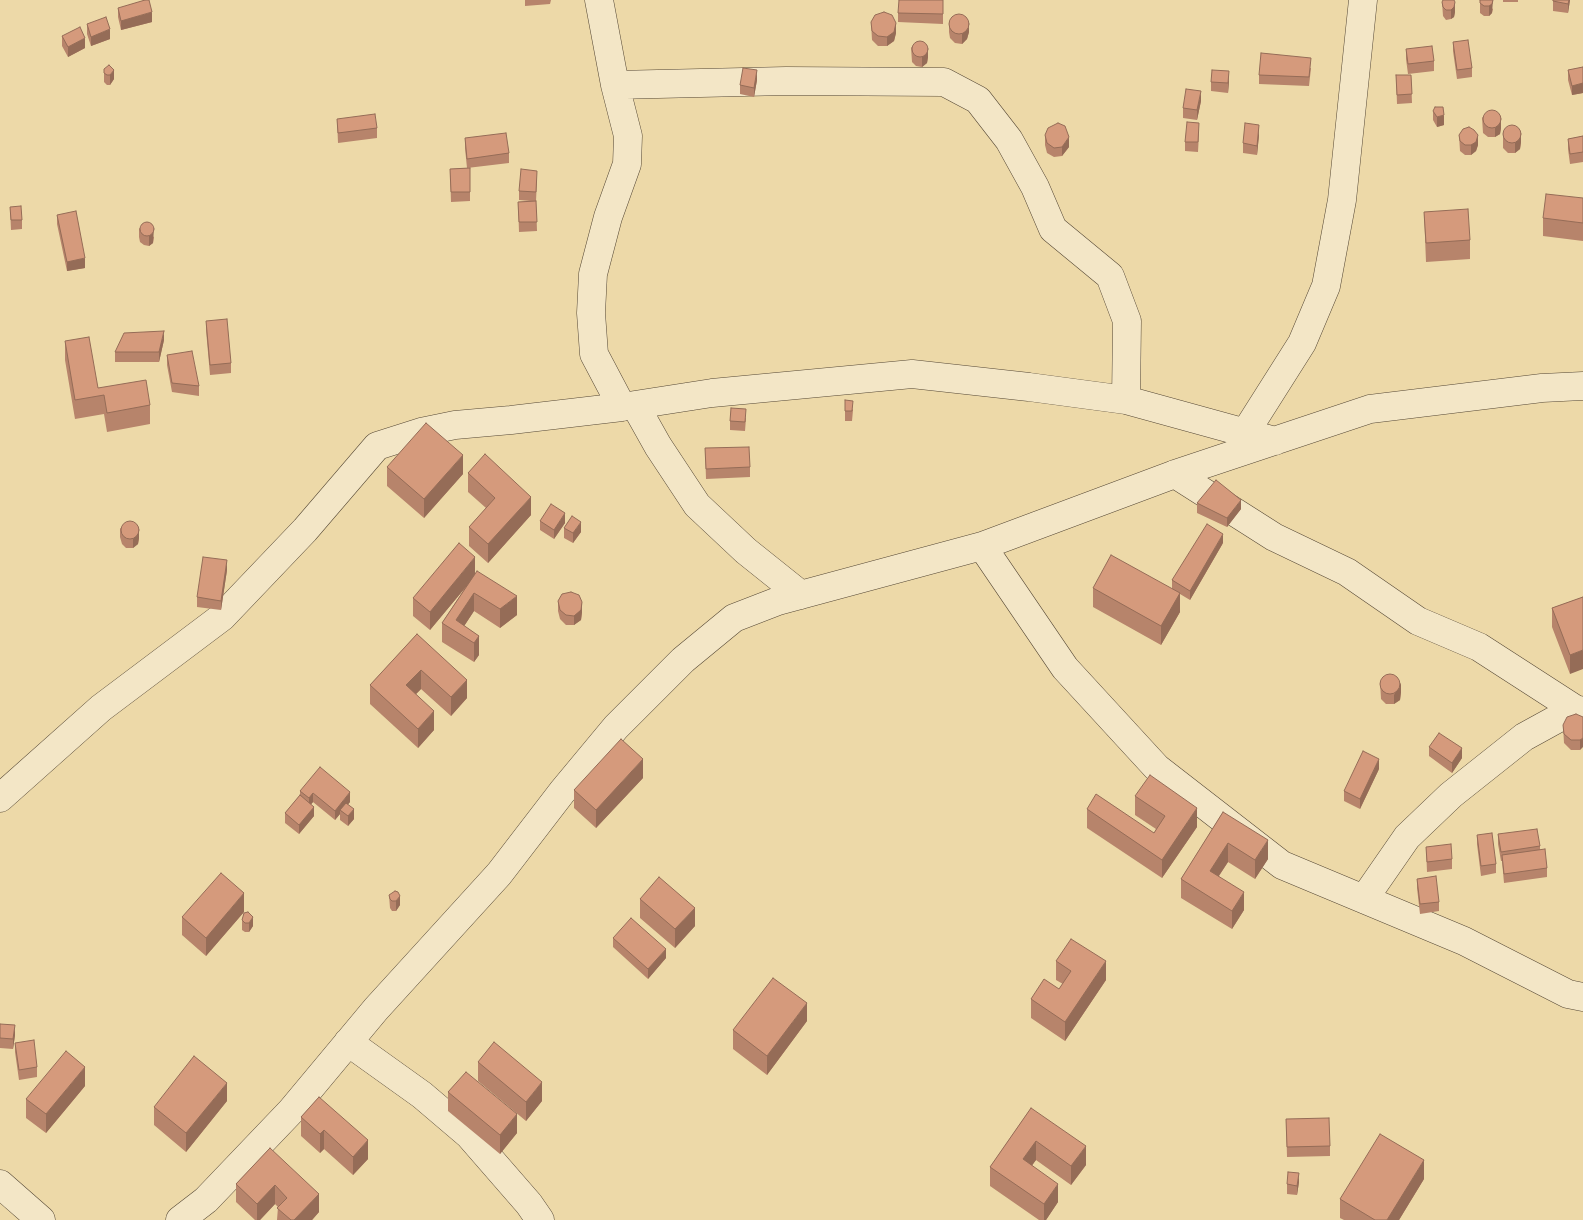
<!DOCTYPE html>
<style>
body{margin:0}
canvas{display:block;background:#edd9a8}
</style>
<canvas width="1583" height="1220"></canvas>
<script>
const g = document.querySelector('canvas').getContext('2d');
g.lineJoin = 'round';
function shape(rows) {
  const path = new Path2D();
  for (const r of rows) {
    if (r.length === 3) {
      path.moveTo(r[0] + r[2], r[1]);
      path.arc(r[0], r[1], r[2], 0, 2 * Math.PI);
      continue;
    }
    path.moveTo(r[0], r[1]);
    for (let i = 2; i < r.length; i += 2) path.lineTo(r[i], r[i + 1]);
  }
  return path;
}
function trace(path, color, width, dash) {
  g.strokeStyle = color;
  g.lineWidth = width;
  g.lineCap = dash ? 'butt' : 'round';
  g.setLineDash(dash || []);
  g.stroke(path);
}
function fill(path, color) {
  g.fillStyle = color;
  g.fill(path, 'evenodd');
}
const street = shape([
 [599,0,615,85,628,136,627,164,608,217,593,274,591,313,594,354,622,407],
 [615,85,786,81,944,82,978,100,1009,140,1035,187,1053,229,1110,276,1127,321,1126,400],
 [635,405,658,446,697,505,746,551,801,595],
 [1245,433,1302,343,1326,286,1342,200,1363,0],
 [1175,474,1274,537,1347,572,1418,621,1479,647,1575,709,1583,711],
 [982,546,1065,668,1157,768,1282,865,1464,941,1568,994,1583,997],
 [0,798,101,708,222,617,305,530,377,446,421,432,455,425,511,420,622,407,712,393,912,374,1029,387,1126,400,1275,441],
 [1364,899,1407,837,1451,795,1524,737,1575,709],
 [348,1042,422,1095,469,1135,529,1204,540,1220],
 [0,1184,41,1220],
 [180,1220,206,1200,291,1111,376,1009,499,874,562,792,616,727,683,660,734,618,778,601,982,546,1175,474,1370,409,1542,388,1583,386]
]);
trace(street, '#564835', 29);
trace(street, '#f3e6c6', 28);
fill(shape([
 [525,0,551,0,550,4,525,6],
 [943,0,943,24,898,22,898,13],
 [1480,0,1493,9,1492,13,1489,16,1484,16,1480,13],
 [1503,0,1518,0,1518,2,1503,2],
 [1553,0,1570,0,1568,13,1553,11],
 [1442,2,1455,12,1454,17,1451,19,1446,20,1443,16],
 [118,8,152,22,121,30,118,17],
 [871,22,896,33,894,41,887,46,878,46,872,40],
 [949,22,969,32,967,39,962,44,955,43,950,38,949,32],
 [87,24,110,39,91,46,87,34],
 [62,36,85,48,68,57,62,46],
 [1453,42,1472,68,1472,77,1457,79,1453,51],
 [911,47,928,57,927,63,922,67,916,66,912,62],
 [1406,49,1434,61,1434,71,1408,74,1406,59],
 [1583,67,1583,93,1572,95,1568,80,1568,70],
 [1311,68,1309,86,1259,84,1259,75],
 [104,69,114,79,110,85,107,85,104,82],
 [1396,75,1411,75,1412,103,1397,104],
 [757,80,754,97,740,94,740,85],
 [1229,81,1228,93,1211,91,1211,82],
 [1201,101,1197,120,1183,118,1183,108],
 [1433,111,1444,125,1437,127,1433,120],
 [1482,117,1501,128,1500,134,1495,137,1488,137,1483,133],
 [337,119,377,128,377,138,338,143],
 [1503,132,1521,142,1520,149,1515,153,1508,153,1503,148],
 [1199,133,1198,152,1185,151,1185,142],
 [1045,135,1069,147,1062,156,1054,157,1047,153,1045,145],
 [1259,135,1257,155,1243,153,1243,143],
 [1459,135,1478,145,1476,151,1471,155,1465,155,1460,151],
 [1583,136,1583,162,1570,164,1568,149,1568,139],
 [465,138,509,153,509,163,467,168,465,148],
 [470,168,470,201,451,202,450,169],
 [537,180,536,201,537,231,519,232,518,202,530,201,519,200,519,191],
 [1583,198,1583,241,1543,236,1543,218],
 [10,207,22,220,22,229,11,230],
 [1424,212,1470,240,1470,259,1426,262],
 [57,215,85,268,67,271,57,224],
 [139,228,154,237,153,243,149,246,144,245,140,242,139,237],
 [206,321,231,363,231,373,210,375,206,330],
 [164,340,159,362,115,362,115,352],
 [65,341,98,388,150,405,150,424,107,432,104,414,75,419,65,360],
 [167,355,199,386,199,396,172,392,167,365],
 [845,400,853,410,852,421,845,421],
 [746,418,745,431,730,430,730,421],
 [705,448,750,467,750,477,706,479],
 [387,467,463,474,424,518,387,486],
 [468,473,531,515,488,563,469,546,469,527,486,508,468,492],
 [1197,503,1241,509,1227,527,1197,513],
 [540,521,565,523,554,539,540,530],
 [120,528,139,538,138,544,133,548,126,548,122,544,120,537],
 [564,528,581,532,573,543,564,538],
 [1223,543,1190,600,1180,594,1180,612,1161,645,1093,607,1093,588,1172,589,1172,580],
 [227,570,221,610,197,607,197,597],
 [475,573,517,615,500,628,474,611,464,626,479,636,479,655,474,662,442,642,442,623,465,588,430,630,413,616,413,598],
 [1583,597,1570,674,1552,627,1552,608],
 [558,601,582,612,581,620,574,625,566,625,560,619,558,611],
 [417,634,467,698,451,716,421,689,416,694,434,730,418,748,370,704,370,685],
 [1380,682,1401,692,1400,700,1394,704,1386,704,1381,699],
 [1583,717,1580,750,1571,750,1564,743,1563,725],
 [1429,747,1462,758,1452,773,1429,756],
 [1379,769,1360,809,1344,801,1344,791],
 [643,778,596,828,574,808,574,790],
 [300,791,350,802,348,804,354,819,348,826,340,820,340,814,335,820,313,802,311,804,314,816,299,834,285,823,285,813,300,795],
 [1135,796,1197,827,1162,878,1087,828,1087,809,1154,833,1156,829,1135,815],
 [1223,812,1268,859,1255,879,1228,862,1219,876,1244,910,1232,929,1181,898,1181,879],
 [1498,834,1540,846,1540,850,1547,868,1547,877,1504,883,1502,861,1501,861,1498,844],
 [1477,835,1496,864,1496,873,1481,876,1477,844],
 [1426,847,1452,859,1452,869,1427,872],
 [1417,879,1439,902,1439,911,1420,914,1417,888],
 [389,895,400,905,396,911,392,911,390,908],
 [640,899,695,926,675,948,640,918],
 [244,912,206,956,182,935,182,917],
 [244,913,253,926,249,932,245,932,242,930,242,920],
 [613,938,666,958,648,979,613,947],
 [1056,961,1106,980,1065,1041,1031,1018,1031,999,1059,989,1063,984,1056,980],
 [807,1021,767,1075,733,1049,733,1030],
 [0,1024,15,1035,13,1049,0,1048],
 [15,1043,37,1067,37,1077,19,1080,15,1052],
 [478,1062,542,1101,526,1121,478,1081],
 [85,1086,46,1133,26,1118,26,1099],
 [448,1092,517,1133,500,1154,448,1111],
 [319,1097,368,1159,353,1175,324,1149,320,1153,301,1136,301,1117],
 [227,1101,186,1152,154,1125,154,1107],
 [1031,1108,1086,1165,1071,1185,1036,1160,1032,1165,1058,1202,1046,1220,1039,1220,990,1186,990,1167],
 [1286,1119,1330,1146,1330,1156,1287,1157],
 [270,1148,319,1212,312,1220,277,1220,278,1207,275,1204,260,1220,255,1220,236,1202,236,1184],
 [1424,1179,1399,1220,1344,1220,1340,1218,1340,1199],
 [1299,1182,1297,1195,1287,1194,1287,1184]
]), '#b7846b');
fill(shape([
 [1493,0,1492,13,1489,16,1489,6],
 [1569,0,1570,0,1568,13,1568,4],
 [1455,2,1455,12,1454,17,1451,19,1451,10],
 [152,12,152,22,121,30,121,21],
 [969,22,969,32,967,39,962,44,962,34],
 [896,23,896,33,894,41,887,46,887,37],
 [110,29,110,39,91,46,91,37],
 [85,38,85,48,68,57,68,47],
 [928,48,928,57,927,63,922,67,922,57],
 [114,70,114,79,110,85,110,75],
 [757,70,757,80,754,97,754,88],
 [1229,71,1229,81,1228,93,1228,83],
 [1583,83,1583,93,1572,95,1572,86],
 [1201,91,1201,101,1197,120,1197,110],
 [1444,115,1444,125,1437,127,1437,117],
 [1501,118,1501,128,1500,134,1495,137,1495,128],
 [1259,125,1259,135,1257,155,1257,146],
 [1521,133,1521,142,1520,149,1515,153,1515,143],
 [1478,135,1478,145,1476,151,1471,155,1471,145],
 [1069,137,1069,147,1062,156,1062,147],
 [154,228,153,243,149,246,149,236],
 [85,258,85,268,67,271,67,262],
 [164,331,164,340,159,362,159,352],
 [463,455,463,474,424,518,424,499],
 [531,497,531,515,488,563,488,544],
 [1241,500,1241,509,1227,527,1227,518],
 [565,513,565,523,554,539,554,530],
 [581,522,581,532,573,543,573,533],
 [139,528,139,538,138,544,133,548,133,539],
 [1223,534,1223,543,1190,600,1190,591],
 [475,557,475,576,430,630,430,612],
 [227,560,227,570,221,610,221,601],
 [474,593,474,611,459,634,456,620],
 [1180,593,1180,612,1161,645,1161,626],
 [517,596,517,615,500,628,500,609],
 [582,602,582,612,581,620,574,625,574,616],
 [479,636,479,655,474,662,474,643],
 [1583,650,1583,669,1570,674,1570,655],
 [421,670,421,689,406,704,406,685],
 [467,680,467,698,451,716,451,697],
 [1401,683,1401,692,1400,700,1394,704,1394,695],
 [434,711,434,730,418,748,418,729],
 [1583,738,1583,747,1580,750,1580,740],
 [1462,748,1462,758,1452,773,1452,763],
 [643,759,643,778,596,828,596,810],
 [1379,759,1379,769,1360,809,1360,799],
 [350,792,350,802,342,812,340,810,340,814,335,820,335,811],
 [313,793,313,802,309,807,309,798],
 [314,807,314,816,299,834,299,825],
 [1197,808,1197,827,1162,878,1162,860],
 [354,809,354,819,348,826,348,816],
 [1268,840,1268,859,1255,879,1255,860],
 [1228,843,1228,862,1210,889,1210,871],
 [1244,892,1244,910,1232,929,1232,911],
 [244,893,244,912,206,956,206,938],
 [400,896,400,905,396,911,396,901],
 [695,908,695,926,675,948,675,929],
 [253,917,253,926,249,932,249,923],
 [666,949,666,958,648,979,648,969],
 [1106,961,1106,980,1065,1041,1065,1022],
 [807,1003,807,1021,767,1075,767,1056],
 [15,1025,15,1035,13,1049,13,1039],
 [85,1067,85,1086,46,1133,46,1114],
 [542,1082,542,1101,526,1121,526,1102],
 [227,1083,227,1101,186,1152,186,1133],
 [517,1114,517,1133,500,1154,500,1135],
 [324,1130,324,1149,320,1153,320,1134],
 [368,1140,368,1159,353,1175,353,1157],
 [1036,1141,1036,1160,1023,1178,1023,1159],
 [1086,1146,1086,1165,1071,1185,1071,1166],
 [1424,1160,1424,1179,1399,1220,1387,1220],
 [1299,1173,1299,1182,1297,1195,1297,1186],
 [1058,1184,1058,1202,1046,1220,1044,1220,1044,1204],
 [275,1185,275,1204,260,1220,257,1220,257,1204],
 [319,1194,319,1212,312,1220,294,1220]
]), '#956c57');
const building = shape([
 [145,0,149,0,152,12,121,21,118,8,145,0],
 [899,0,943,0,943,14,898,13,899,0],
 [1443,0,1454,0,1455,2,1454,7,1451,10,1446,10,1443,7,1442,2,1443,0],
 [1480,0,1493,0,1492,4,1489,6,1484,6,1480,3,1480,0],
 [1553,0,1569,0,1568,4,1553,1,1553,0],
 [884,12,892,15,896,23,894,32,887,37,878,36,872,31,871,22,875,15,884,12],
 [959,24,10],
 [106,17,110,29,91,37,87,24,106,17],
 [80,27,85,38,68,47,62,36,80,27],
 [1468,40,1472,68,1457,70,1453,42,1468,40],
 [920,49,8],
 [1432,46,1434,61,1408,64,1406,49,1432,46],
 [1261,53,1311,58,1309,77,1259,75,1261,53],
 [109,65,114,70,110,75,107,75,104,73,104,69,109,65],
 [1583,67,1583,83,1572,86,1568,70,1583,67],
 [743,68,757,70,754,88,740,85,743,68],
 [1212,70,1229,71,1228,83,1211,82,1212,70],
 [1396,75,1411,75,1412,94,1397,95,1396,75],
 [1186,89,1201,91,1197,110,1183,108,1186,89],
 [1435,107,1443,107,1444,115,1437,117,1433,111,1435,107],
 [1492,119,9],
 [375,114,377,128,338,133,337,119,375,114],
 [1187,122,1199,123,1198,142,1185,142,1187,122],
 [1058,123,1065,126,1069,137,1062,147,1054,148,1047,143,1045,135,1048,128,1058,123],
 [1245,123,1259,125,1257,146,1243,143,1245,123],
 [1512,134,9],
 [1469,127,1474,130,1478,135,1476,142,1471,145,1465,145,1460,141,1459,135,1463,129,1469,127],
 [506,133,509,153,467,159,465,138,506,133],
 [1583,136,1583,152,1570,154,1568,139,1583,136],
 [470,168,470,192,451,192,450,169,470,168],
 [521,169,537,171,536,192,519,191,521,169],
 [1546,194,1583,198,1583,223,1543,218,1546,194],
 [536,201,537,222,519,222,518,202,536,201],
 [21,206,22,220,11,220,10,207,21,206],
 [1468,209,1470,240,1426,243,1424,212,1468,209],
 [76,211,85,258,67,262,57,215,76,211],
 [147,229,7],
 [227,319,231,363,210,365,206,321,227,319],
 [164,331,159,352,115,352,124,333,164,331],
 [89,337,98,388,146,380,150,405,107,413,104,395,75,400,65,341,89,337],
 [192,351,199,386,172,383,167,355,192,351],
 [845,400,853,401,852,411,845,411,845,400],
 [731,408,746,409,745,422,730,421,731,408],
 [426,423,463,455,424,499,387,467,426,423],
 [749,447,750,467,706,469,705,448,749,447],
 [485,454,531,497,488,544,469,527,495,498,468,473,485,454],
 [1216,480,1241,500,1227,518,1197,503,1216,480],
 [551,504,565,513,554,530,540,521,551,504],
 [572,516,581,522,573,533,564,528,572,516],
 [130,530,9],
 [1207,524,1223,534,1190,591,1172,580,1207,524],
 [459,543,475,557,430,612,413,598,459,543],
 [1111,555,1180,593,1161,626,1093,588,1111,555],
 [203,557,227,560,221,601,197,597,203,557],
 [477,571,517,596,500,609,474,593,456,620,479,636,474,643,442,623,477,571],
 [571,592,579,595,582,602,581,610,574,616,566,615,560,610,558,601,562,594,571,592],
 [1583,597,1583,650,1570,655,1552,608,1583,597],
 [417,634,467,680,451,697,421,670,406,685,434,711,418,729,370,685,417,634],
 [1390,684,10],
 [1576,714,1583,717,1583,738,1580,740,1571,740,1564,734,1563,725,1567,717,1576,714],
 [1439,733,1462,748,1452,763,1429,747,1439,733],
 [621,739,643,759,596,810,574,790,621,739],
 [1363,751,1379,759,1360,799,1344,791,1363,751],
 [320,767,350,792,335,811,313,793,309,798,300,791,320,767],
 [1150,775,1197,808,1162,860,1087,809,1096,794,1154,833,1165,816,1135,796,1150,775],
 [300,795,314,807,299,825,285,813,300,795],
 [346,803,354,809,348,816,340,810,346,803],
 [1223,812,1268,840,1255,860,1228,843,1210,871,1244,892,1232,911,1181,879,1223,812],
 [1537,829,1540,846,1501,852,1498,834,1537,829],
 [1492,833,1496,864,1481,866,1477,835,1492,833],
 [1451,844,1452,859,1427,862,1426,847,1451,844],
 [1545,849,1547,868,1504,874,1502,855,1545,849],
 [221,873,244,893,206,938,182,917,221,873],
 [1436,876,1439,902,1420,904,1417,879,1436,876],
 [659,877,695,908,675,929,640,899,659,877],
 [395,891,398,892,400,896,396,901,392,901,390,899,389,895,395,891],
 [248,912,253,917,249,923,245,923,242,920,244,913,248,912],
 [631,918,666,949,648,969,613,938,631,918],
 [1071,939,1106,961,1065,1022,1031,999,1044,979,1059,989,1071,971,1056,961,1071,939],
 [773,978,807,1003,767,1056,733,1030,773,978],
 [0,1024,15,1025,13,1039,0,1038,0,1024],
 [34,1040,37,1067,19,1070,15,1043,34,1040],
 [494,1042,542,1082,526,1102,478,1062,494,1042],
 [66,1051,85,1067,46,1114,26,1099,66,1051],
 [194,1056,227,1083,186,1133,154,1107,194,1056],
 [466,1072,517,1114,500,1135,448,1092,466,1072],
 [319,1097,368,1140,353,1157,324,1130,320,1134,301,1117,319,1097],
 [1031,1108,1086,1146,1071,1166,1036,1141,1023,1159,1058,1184,1044,1204,990,1167,1031,1108],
 [1329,1118,1330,1146,1287,1147,1286,1119,1329,1118],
 [1380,1134,1424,1160,1387,1220,1375,1220,1340,1199,1380,1134],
 [270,1148,319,1194,294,1220,291,1220,277,1208,287,1198,275,1185,257,1204,236,1184,270,1148],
 [1288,1172,1299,1173,1297,1186,1287,1184,1288,1172]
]);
fill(building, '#d59a7c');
trace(building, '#956c57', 1);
</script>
